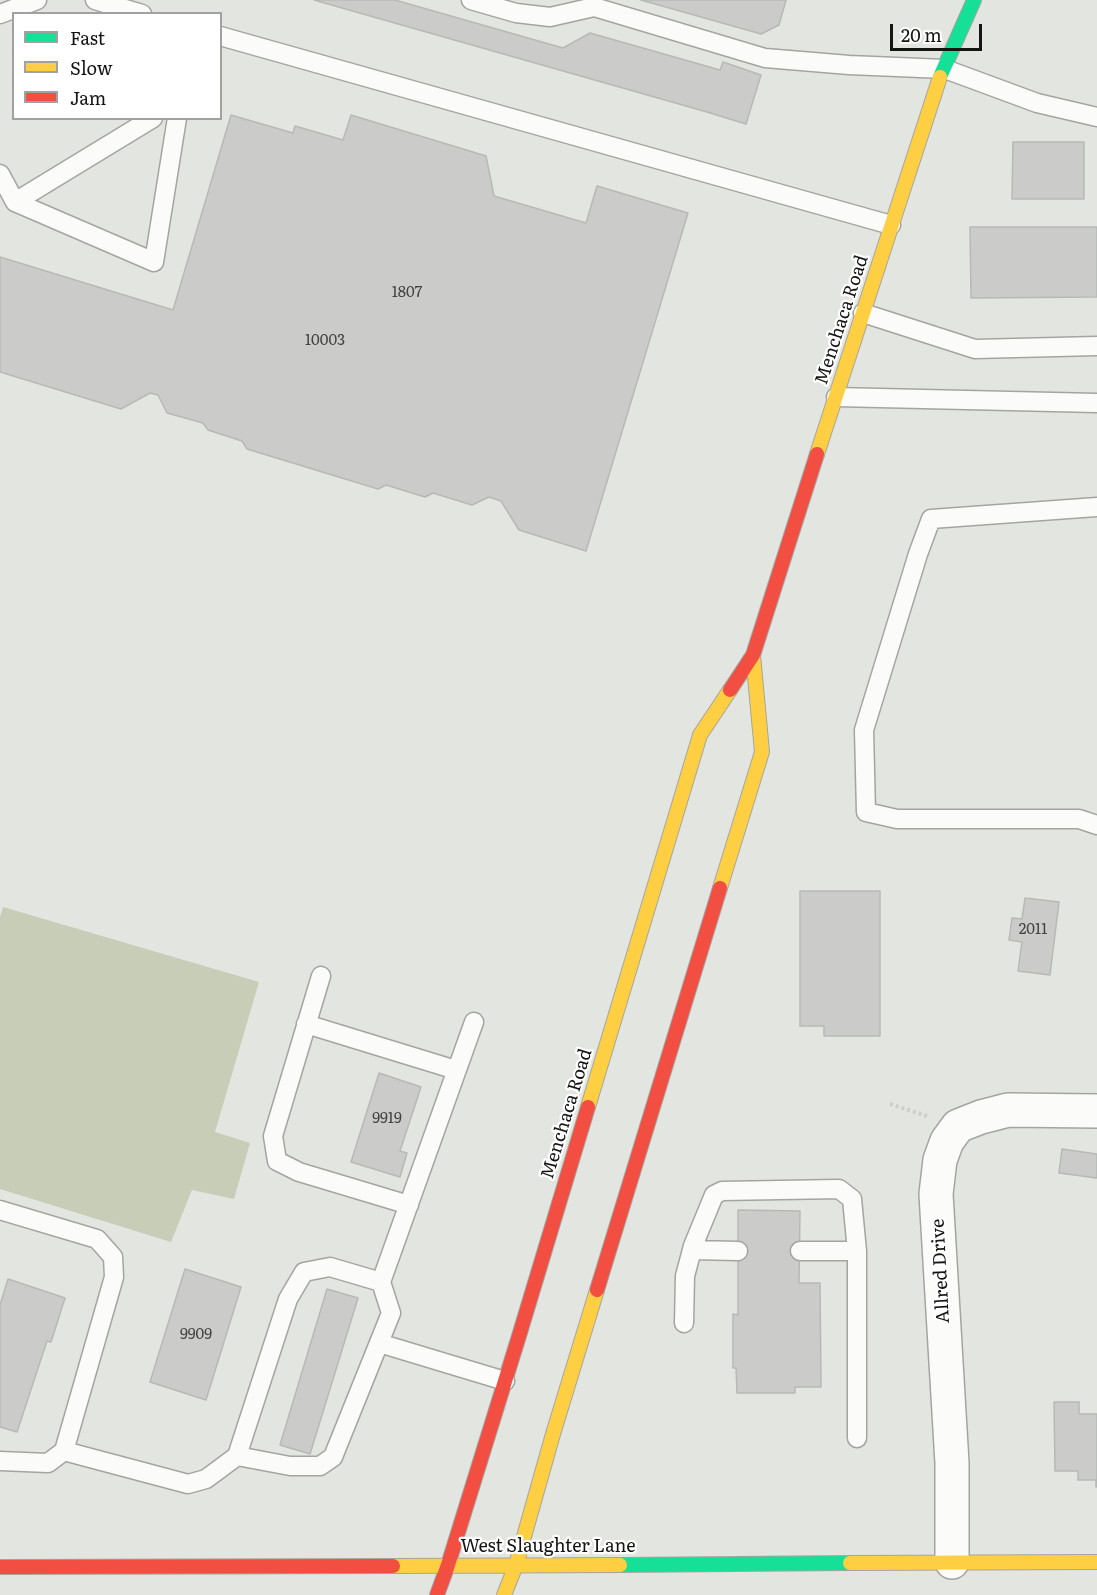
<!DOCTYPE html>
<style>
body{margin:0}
#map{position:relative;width:1097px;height:1595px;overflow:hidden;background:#e3e5e0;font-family:Literata,serif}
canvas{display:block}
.legend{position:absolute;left:12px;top:12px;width:210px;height:108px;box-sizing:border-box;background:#fff;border:2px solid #a1a1a1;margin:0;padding:8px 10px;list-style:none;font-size:18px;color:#141513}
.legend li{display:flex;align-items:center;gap:12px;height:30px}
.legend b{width:30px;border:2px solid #a1a1a1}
.scale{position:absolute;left:890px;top:24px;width:92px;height:27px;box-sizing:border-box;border:3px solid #141513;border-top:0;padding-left:8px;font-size:18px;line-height:21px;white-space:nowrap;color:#141513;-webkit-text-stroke:4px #fff;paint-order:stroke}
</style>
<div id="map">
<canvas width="1097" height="1595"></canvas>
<ul class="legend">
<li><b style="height:8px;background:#16e098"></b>Fast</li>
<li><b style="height:8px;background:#ffcf43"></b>Slow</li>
<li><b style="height:8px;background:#f24e42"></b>Jam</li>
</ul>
<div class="scale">20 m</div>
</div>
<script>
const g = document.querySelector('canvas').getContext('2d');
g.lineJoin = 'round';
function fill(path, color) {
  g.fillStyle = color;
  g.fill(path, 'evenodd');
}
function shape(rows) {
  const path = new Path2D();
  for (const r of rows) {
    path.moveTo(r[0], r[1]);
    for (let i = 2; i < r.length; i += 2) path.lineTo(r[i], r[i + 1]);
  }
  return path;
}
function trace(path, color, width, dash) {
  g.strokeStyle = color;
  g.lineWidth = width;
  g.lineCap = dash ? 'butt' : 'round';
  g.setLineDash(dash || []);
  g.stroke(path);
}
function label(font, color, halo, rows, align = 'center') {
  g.font = font + ' Literata,serif';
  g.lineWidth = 4.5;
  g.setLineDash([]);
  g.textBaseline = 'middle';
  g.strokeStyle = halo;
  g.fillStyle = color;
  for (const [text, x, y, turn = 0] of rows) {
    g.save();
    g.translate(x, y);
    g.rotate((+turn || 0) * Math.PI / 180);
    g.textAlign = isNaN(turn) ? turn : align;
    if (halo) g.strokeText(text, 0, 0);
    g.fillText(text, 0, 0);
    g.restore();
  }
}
fill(shape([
 [3,907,259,982,215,1132,250,1143,234,1199,192,1190,171,1242,0,1189,0,917]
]), '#c8cdb8');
const building = shape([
 [314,0,395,0,563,48,590,33,720,70,723,62,761,75,746,124,707,112,314,0],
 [641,0,786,0,779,25,761,34,641,0],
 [231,115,293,133,295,126,343,140,351,115,486,156,494,196,586,223,597,186,688,213,586,551,519,530,501,501,489,497,472,505,433,493,425,497,386,485,378,489,247,449,242,441,208,430,203,423,167,413,158,395,150,393,121,409,0,372,0,257,173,310,231,115],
 [1013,142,1084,142,1084,199,1012,199,1013,142],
 [970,227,1097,227,1097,297,971,298,970,227],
 [800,891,880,891,880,1036,824,1036,824,1026,800,1026,800,891],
 [1025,898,1059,902,1050,975,1018,971,1022,942,1009,940,1012,918,1022,919,1025,898],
 [379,1073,421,1087,400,1151,407,1153,400,1177,351,1162,379,1073],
 [1062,1149,1097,1154,1097,1178,1059,1173,1062,1149],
 [738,1210,800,1211,799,1283,820,1283,821,1387,795,1387,795,1393,737,1393,736,1368,733,1368,733,1314,738,1315,738,1210],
 [185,1269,241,1287,206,1400,150,1382,185,1269],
 [8,1279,65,1298,51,1342,47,1341,17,1432,0,1427,0,1305,8,1279],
 [327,1289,358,1298,310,1454,280,1445,327,1289],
 [1054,1402,1079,1402,1079,1414,1097,1414,1097,1487,1096,1487,1096,1480,1078,1480,1078,1471,1055,1471,1054,1402]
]);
fill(building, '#cbccc9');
trace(building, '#b8b9b6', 1.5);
const lane = shape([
 [95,0,142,14],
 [471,0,516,13,550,17,594,7,765,58,849,65,945,69,1037,103,1097,117],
 [0,14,37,0],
 [220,36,891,225],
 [0,174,15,202,154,262,177,118],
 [15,202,153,118],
 [863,313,975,349,1097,346],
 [836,397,1097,403],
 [1097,507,931,519,918,554,864,730,866,812,897,819,1079,819,1097,825],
 [321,976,273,1136,277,1161,299,1172,409,1205],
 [306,1024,456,1070],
 [0,1210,97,1239,113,1257,114,1277,64,1451,48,1463,0,1461],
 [692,1250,738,1251],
 [800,1251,857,1251],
 [381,1282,474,1022],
 [684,1323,685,1276,693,1246,714,1195,722,1191,839,1189,852,1199,857,1251,857,1438],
 [379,1343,505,1381],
 [64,1451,188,1484,206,1479,237,1456,288,1299,304,1272,330,1267,381,1282,391,1313,333,1457,320,1466,290,1466,237,1456]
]);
const street = shape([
 [952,1562,952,1463,936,1194,940,1160,947,1141,958,1126,981,1117,1008,1110,1097,1111]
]);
const fast = shape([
 [940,77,974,0],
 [620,1565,850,1563]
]);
const slow = shape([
 [817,454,940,77],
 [720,888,762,752,753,655],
 [588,1107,700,735,730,690],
 [850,1563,1097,1562],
 [393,1566,620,1565],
 [504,1595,516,1565,553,1434,597,1290]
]);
const jam = shape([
 [730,690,753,655,817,454],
 [597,1290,720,888],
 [0,1567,393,1566],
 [437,1595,448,1565,519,1336,588,1107]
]);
trace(lane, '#a4a5a1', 21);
trace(street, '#a4a5a1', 36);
trace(fast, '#a4a5a1', 16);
trace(slow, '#a4a5a1', 16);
trace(jam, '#a4a5a1', 16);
trace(shape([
 [890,1104,927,1116]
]), '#cececd', 4, [3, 3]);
trace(lane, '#fbfbfa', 18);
trace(street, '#fbfbfa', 33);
trace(fast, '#16e098', 14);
trace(slow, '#ffcf43', 14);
trace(jam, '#f24e42', 14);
label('15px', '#444542', null, [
 ["1807",407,293],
 ["10003",325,341],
 ["2011",1033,930],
 ["9919",387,1119],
 ["9909",196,1335]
]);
label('18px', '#141513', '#fff', [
 ["Menchaca Road",842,320,-72],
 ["Menchaca Road",567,1114,-73],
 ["Allred Drive",941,1271,-93],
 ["West Slaughter Lane",548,1547]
]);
</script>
